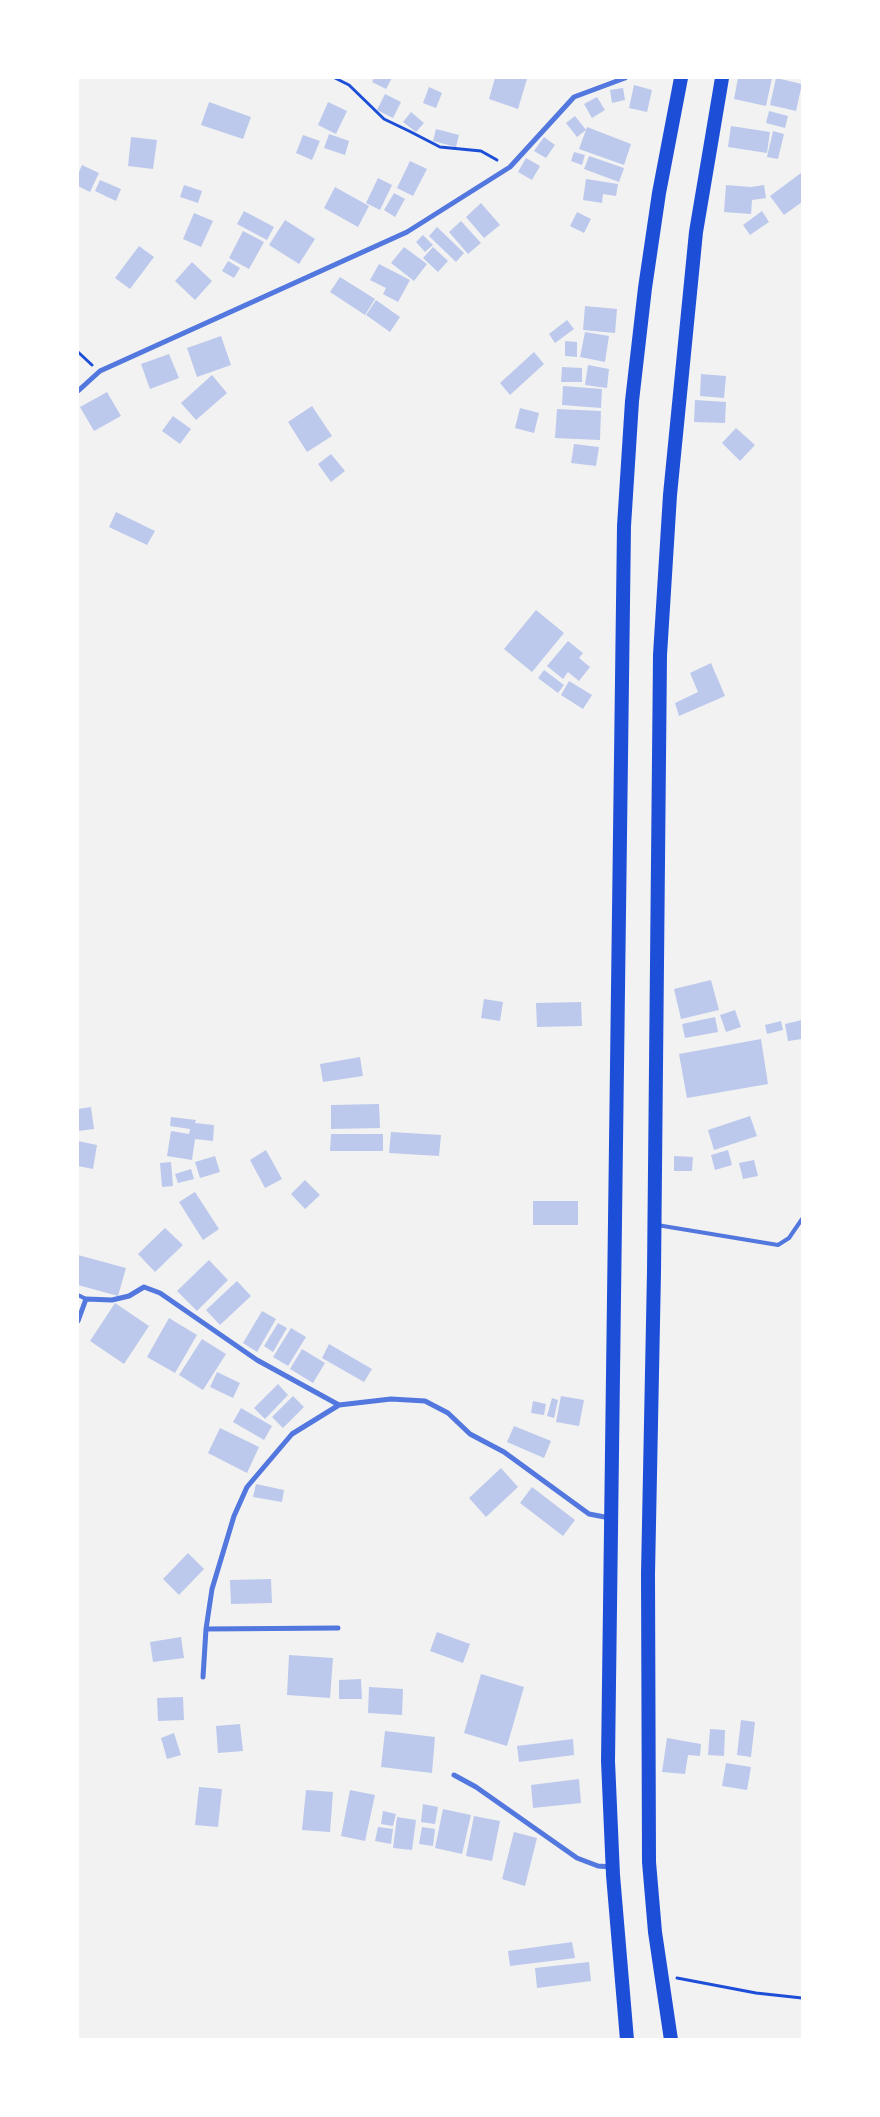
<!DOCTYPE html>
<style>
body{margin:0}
#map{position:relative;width:880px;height:2117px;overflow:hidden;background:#f2f2f2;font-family:"Titillium Web",sans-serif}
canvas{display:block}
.frame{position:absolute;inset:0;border:79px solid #fff;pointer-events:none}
</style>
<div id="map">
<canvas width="880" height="2117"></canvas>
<div class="frame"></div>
</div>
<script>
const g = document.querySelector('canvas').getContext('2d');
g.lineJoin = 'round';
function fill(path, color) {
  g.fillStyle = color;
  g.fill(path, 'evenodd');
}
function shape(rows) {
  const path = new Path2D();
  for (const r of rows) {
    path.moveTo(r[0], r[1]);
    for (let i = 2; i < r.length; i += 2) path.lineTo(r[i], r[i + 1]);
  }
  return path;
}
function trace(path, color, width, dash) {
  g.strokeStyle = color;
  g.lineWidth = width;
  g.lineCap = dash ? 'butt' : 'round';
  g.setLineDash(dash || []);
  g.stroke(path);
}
fill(shape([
 [374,78,392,78,386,89,372,82],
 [495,78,527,79,518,109,489,99],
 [738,78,772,78,766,106,734,99],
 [776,78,802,84,796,111,770,105],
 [634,85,652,90,647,112,629,108],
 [429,87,442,93,436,108,423,103],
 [623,88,625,100,612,103,610,90],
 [385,94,401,102,393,118,377,110],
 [597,97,605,110,592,118,584,104],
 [209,102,251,117,243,139,201,125],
 [328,102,347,111,336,134,318,125],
 [769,111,788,116,785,128,766,123],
 [411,112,424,123,416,132,403,122],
 [575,116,586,130,577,137,566,123],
 [731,126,770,132,767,153,728,147],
 [587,127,631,144,624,165,579,149],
 [436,129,459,135,456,147,433,141],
 [773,131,784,134,778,159,767,157],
 [329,134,349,141,345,155,324,148],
 [303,135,320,141,312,160,296,153],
 [131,137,157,140,153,169,128,166],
 [544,137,555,145,546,158,534,151],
 [574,152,585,155,582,165,571,161],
 [589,156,624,168,619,182,584,169],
 [526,158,540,166,532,180,518,172],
 [410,161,427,169,413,196,397,188],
 [82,165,99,173,90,192,78,186,78,174],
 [801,173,802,202,784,215,770,196],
 [378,178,392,185,380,210,366,203],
 [586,179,618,184,616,196,603,194,602,203,583,200],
 [100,180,121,189,116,201,95,191],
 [184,185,202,191,198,203,180,197],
 [726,185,751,187,764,185,766,198,752,200,751,214,724,212],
 [335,187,369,206,358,227,324,208],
 [394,193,405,199,395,217,384,210],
 [481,203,500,225,484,238,466,217],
 [244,211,274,227,267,240,237,224],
 [762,211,769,222,750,235,743,225],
 [577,212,591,219,584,233,570,226],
 [194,213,213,221,201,247,183,239],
 [285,220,315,239,299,264,269,245],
 [461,221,481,243,468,254,449,232],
 [437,227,464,253,456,262,429,236],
 [243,231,264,242,249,269,229,258],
 [423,235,433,245,425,252,416,242],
 [139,246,154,257,130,289,115,278],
 [404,247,427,264,414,281,391,263],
 [433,247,448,261,438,272,423,258],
 [228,261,240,268,234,278,222,271],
 [192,262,212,281,195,300,175,281],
 [379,264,410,280,398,302,383,294,386,288,370,280],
 [340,277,375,299,365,315,330,292],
 [376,300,400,317,390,332,366,315],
 [585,306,617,309,615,333,583,330],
 [567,320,574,329,555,343,549,334],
 [585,332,609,336,605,362,580,357],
 [221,336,231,365,197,377,187,348],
 [565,341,577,342,577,357,565,356],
 [534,352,544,364,510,395,500,383],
 [169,354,179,378,150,389,141,364],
 [588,365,609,369,607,388,585,385],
 [562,367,582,368,582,382,561,382],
 [701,374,726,376,724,398,700,396],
 [212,375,227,393,196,420,181,403],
 [563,386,602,389,601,408,562,405],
 [107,392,121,416,94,431,80,407],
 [695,400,726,402,725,423,694,422],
 [312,406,332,436,307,452,288,422],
 [520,408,539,413,534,433,515,428],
 [557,409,601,411,600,440,555,438],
 [173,416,191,429,180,444,162,431],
 [736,428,755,445,740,461,722,443],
 [574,444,599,447,596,466,571,463],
 [331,454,345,471,331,482,318,464],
 [116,512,155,531,147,545,109,527],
 [536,610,564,633,532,672,504,649],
 [568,641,583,653,579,658,590,667,579,681,568,672,563,679,547,666],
 [711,663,725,696,679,716,675,703,698,692,690,673],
 [544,670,564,685,558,693,538,678],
 [569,681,592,695,583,709,561,695],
 [711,980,719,1010,681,1019,674,989],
 [484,999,503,1002,500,1021,481,1018],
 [581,1002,582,1026,537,1027,536,1003],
 [735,1010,741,1027,726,1032,720,1015],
 [715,1017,718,1032,685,1038,682,1024],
 [802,1020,802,1039,788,1041,785,1024],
 [781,1021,783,1030,767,1034,765,1025],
 [761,1039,768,1084,687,1098,679,1054],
 [360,1057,363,1076,323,1082,320,1064],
 [379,1104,380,1128,331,1129,331,1105],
 [91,1107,94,1129,78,1131,78,1109],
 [750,1116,757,1136,714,1150,708,1130],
 [171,1117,196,1120,195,1123,214,1125,213,1141,195,1139,192,1160,167,1156,171,1131,189,1134,190,1129,170,1126],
 [391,1132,441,1135,439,1156,389,1153],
 [331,1134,383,1134,383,1151,330,1151],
 [78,1141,97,1145,93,1169,78,1166],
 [266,1150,282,1179,265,1188,250,1160],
 [728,1150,732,1165,715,1170,711,1155],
 [215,1156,220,1172,200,1178,195,1162],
 [674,1156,693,1157,692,1171,674,1171],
 [754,1160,758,1176,743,1179,739,1163],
 [171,1162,173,1186,162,1187,160,1163],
 [191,1169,194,1179,178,1183,175,1174],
 [305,1180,320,1195,305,1209,291,1194],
 [195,1192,219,1229,203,1240,179,1202],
 [533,1201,578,1201,578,1225,533,1225],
 [165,1228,183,1245,155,1272,138,1254],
 [78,1255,126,1268,118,1296,78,1285],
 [209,1260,228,1280,197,1311,177,1291],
 [237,1281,251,1296,220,1325,206,1310],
 [115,1303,149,1326,124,1364,90,1341],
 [262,1311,276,1319,257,1352,243,1343],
 [169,1318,197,1335,175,1373,147,1357],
 [278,1323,287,1328,273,1352,264,1346],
 [291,1328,306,1337,288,1366,273,1357],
 [202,1339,226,1354,203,1390,179,1375],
 [329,1344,372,1369,364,1382,322,1358],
 [302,1349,325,1363,313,1383,290,1369],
 [217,1372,240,1383,233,1398,210,1387],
 [278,1384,288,1395,265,1419,254,1408],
 [293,1396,304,1407,283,1428,272,1417],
 [561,1396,584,1400,579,1426,556,1422],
 [552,1398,558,1400,554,1418,547,1416],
 [533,1401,546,1404,544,1415,531,1413],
 [241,1408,272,1426,264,1440,233,1422],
 [514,1426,551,1441,544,1458,507,1442],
 [220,1428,259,1447,247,1473,208,1453],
 [501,1468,518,1487,486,1517,469,1498],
 [256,1484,284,1490,282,1502,253,1497],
 [532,1487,575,1520,563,1536,520,1503],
 [188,1553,204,1569,179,1595,163,1579],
 [271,1579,272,1603,231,1604,230,1580],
 [437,1632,470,1644,463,1663,430,1651],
 [181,1637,184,1658,153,1662,150,1642],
 [289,1655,333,1658,330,1698,287,1695],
 [481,1674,524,1687,507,1746,464,1733],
 [361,1679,362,1699,339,1699,339,1680],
 [369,1687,403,1689,402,1715,368,1713],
 [183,1697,184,1720,158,1721,157,1698],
 [741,1720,755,1722,751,1757,737,1755],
 [240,1724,243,1751,218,1753,216,1726],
 [710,1729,725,1730,724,1756,708,1755],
 [385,1731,435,1737,432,1773,381,1767],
 [174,1733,181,1755,167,1759,161,1738],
 [667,1738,701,1744,700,1756,688,1755,685,1774,662,1772],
 [573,1739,574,1755,519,1762,517,1746],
 [726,1763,751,1767,747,1790,722,1786],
 [579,1779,581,1803,533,1808,531,1785],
 [199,1787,222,1789,218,1827,195,1825],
 [306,1790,333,1792,330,1832,302,1830],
 [350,1790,375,1795,365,1841,341,1836],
 [423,1804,438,1807,435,1824,421,1822],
 [443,1809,471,1815,462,1854,435,1848],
 [383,1811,396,1814,393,1826,381,1824],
 [474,1816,500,1821,492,1861,466,1856],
 [397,1817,416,1820,412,1850,393,1848],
 [378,1827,393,1829,391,1844,375,1841],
 [422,1827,435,1829,433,1846,419,1844],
 [514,1832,537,1838,525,1886,502,1879],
 [572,1942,575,1958,510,1966,508,1951],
 [589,1962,591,1981,537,1988,535,1968]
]), '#bdc9ec');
trace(shape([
 [335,78,349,85,384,119,409,131,440,147,481,151,497,160],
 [78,352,92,365],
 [677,1978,756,1993,802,1998]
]), '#1d4ed8', 3);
trace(shape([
 [657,1225,778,1245,789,1238,802,1219],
 [78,1295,86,1299]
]), '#5277de', 4);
trace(shape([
 [78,391,100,371,407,232,510,167,574,97,625,78],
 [78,1321,86,1299,112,1300,129,1296,144,1287,160,1293,257,1360,339,1405,391,1399,425,1401,448,1413,470,1434,504,1452,589,1514,610,1518],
 [206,1629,338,1628],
 [203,1677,206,1629,212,1589,234,1516,247,1487,292,1434,339,1405],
 [454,1775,476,1787,577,1858,598,1866,612,1867]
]), '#5277de', 5);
trace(shape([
 [627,2040,613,1875,608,1761,624,526,632,401,645,288,659,193,681,78],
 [671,2040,655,1932,649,1862,648,1574,654,1272,660,655,670,495,696,232,722,78]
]), '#1d4ed8', 14);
</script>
